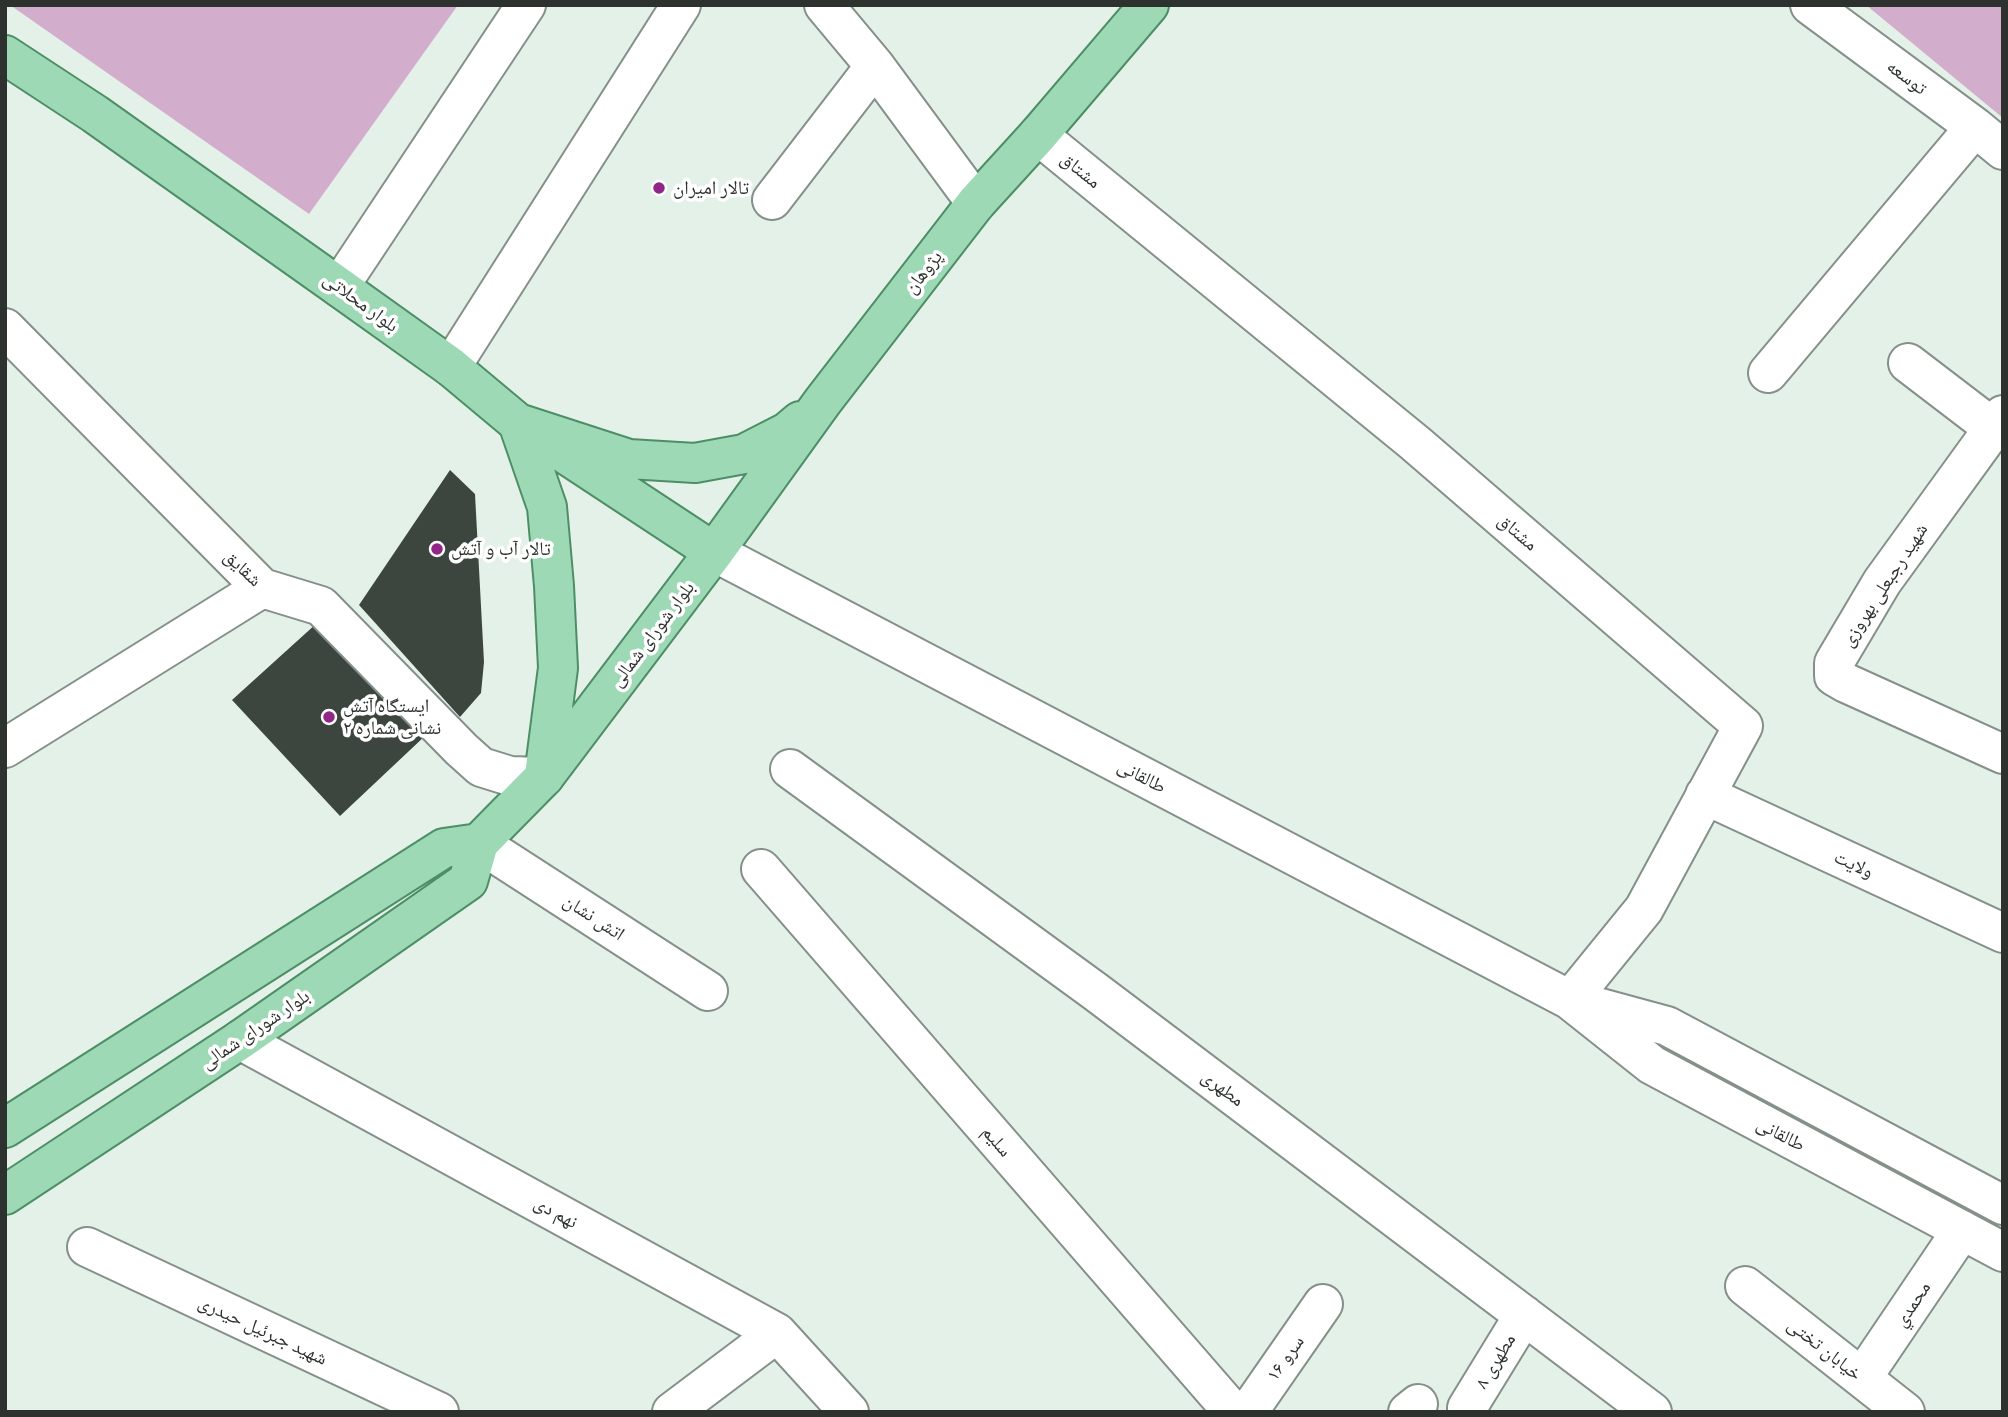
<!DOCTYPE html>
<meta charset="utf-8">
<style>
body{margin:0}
#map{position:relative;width:2008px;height:1417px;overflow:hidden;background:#e4f1e8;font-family:"Exo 2",sans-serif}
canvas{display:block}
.frame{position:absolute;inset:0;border:7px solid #2d322e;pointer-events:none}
</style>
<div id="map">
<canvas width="2008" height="1417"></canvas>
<div class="frame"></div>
</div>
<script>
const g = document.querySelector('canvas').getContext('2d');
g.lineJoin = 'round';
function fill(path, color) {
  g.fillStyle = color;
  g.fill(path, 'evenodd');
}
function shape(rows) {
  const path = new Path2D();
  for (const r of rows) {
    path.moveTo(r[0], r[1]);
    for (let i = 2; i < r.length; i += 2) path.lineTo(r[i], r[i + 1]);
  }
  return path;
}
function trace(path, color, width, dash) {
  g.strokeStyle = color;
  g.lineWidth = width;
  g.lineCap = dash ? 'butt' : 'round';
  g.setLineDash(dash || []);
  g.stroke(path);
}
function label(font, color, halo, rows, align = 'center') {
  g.font = font + ' "Exo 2","Noto Naskh Arabic",sans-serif';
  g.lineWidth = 7;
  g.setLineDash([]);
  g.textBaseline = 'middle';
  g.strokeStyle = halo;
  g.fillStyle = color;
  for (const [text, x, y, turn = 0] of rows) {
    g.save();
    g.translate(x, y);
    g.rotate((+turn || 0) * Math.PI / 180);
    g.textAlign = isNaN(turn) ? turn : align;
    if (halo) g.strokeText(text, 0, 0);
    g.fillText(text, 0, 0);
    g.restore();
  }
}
fill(shape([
 [10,5,458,5,309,214],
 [1866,5,2003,5,2003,118]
]), '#d2aecc');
fill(shape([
 [450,470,475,494,484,662,481,693,460,717,359,605],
 [317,623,426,735,340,816,232,700]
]), '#3c463f');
const minor = shape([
 [824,5,875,66,976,203],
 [1810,5,1975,127,2003,150],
 [1038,135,1415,443,1743,726,1644,909,1570,1000],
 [772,200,875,66],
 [339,287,526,5],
 [5,328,262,588,321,606,461,749,481,767,510,776,544,777],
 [1908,363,1993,428],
 [451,367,681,5],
 [1768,373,1975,127],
 [2003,415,1882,582,1834,663,1834,676,1846,683,2003,754],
 [714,552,1570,1000,1652,1065,2003,1252],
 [5,748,262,588],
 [790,769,1096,992,1652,1412],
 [1705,795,2003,933],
 [479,843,708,991],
 [761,869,1233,1412],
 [1586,1004,1667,1026,2003,1205],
 [240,1040,777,1333,849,1412],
 [87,1247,439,1412],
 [1745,1286,1905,1412],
 [1862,1378,1962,1230],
 [1467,1408,1524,1315],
 [672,1412,777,1333],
 [1248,1412,1323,1304],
 [1408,1412,1418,1404]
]);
const major = shape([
 [5,55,95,114,339,287,451,367,518,423,714,552],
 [544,776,558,668,554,586,547,507,518,423,629,459,695,463,744,454,787,432,800,421],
 [5,1128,444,848,479,843],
 [5,1195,240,1040,468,881,479,843,544,777,714,552,823,401,976,203,1038,135,1149,5]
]);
trace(minor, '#849088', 42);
trace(major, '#4d8e66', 42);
trace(minor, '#fff', 38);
trace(major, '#9ed9b5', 38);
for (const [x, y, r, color] of [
 [659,188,7,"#912588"],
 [437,549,7,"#912588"],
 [329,717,7,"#912588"]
]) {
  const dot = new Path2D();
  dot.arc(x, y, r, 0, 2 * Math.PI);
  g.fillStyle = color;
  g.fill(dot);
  trace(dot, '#fff', 2.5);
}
label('19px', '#2d322e', '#fff', [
 ["توسعه",1907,77,37],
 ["مشتاق",1081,170,39],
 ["پژوهان",923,272,-52],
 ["بلوار محلاتی",361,302,36],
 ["مشتاق",1518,532,41],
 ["شقایق",243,568,43],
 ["شهید رجبعلی بهروزی",1884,585,-57],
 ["بلوار شورای شمالی",652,634,-53],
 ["طالقانی",1142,776,28],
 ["ولایت",1854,864,25],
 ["اتش نشان",594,917,33],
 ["بلوار شورای شمالی",255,1029,-34],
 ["مطهری",1223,1088,37],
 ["طالقانی",1781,1134,28],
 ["سلیم",997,1141,49],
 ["نهم دی",556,1212,29],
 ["محمدي",1912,1304,-56],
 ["شهید جبرئیل حیدری",263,1330,25],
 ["خیابان تختی",1825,1349,38],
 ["سرو ۱۶",1285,1358,-55],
 ["مطهری ۸",1495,1361,-59]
]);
label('19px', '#2d322e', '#fff', [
 ["تالار امیران",673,188],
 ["تالار آب و آتش",451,549],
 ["ایستگاه آتش",343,706],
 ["نشانی شماره ۲",343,728]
], 'left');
</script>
